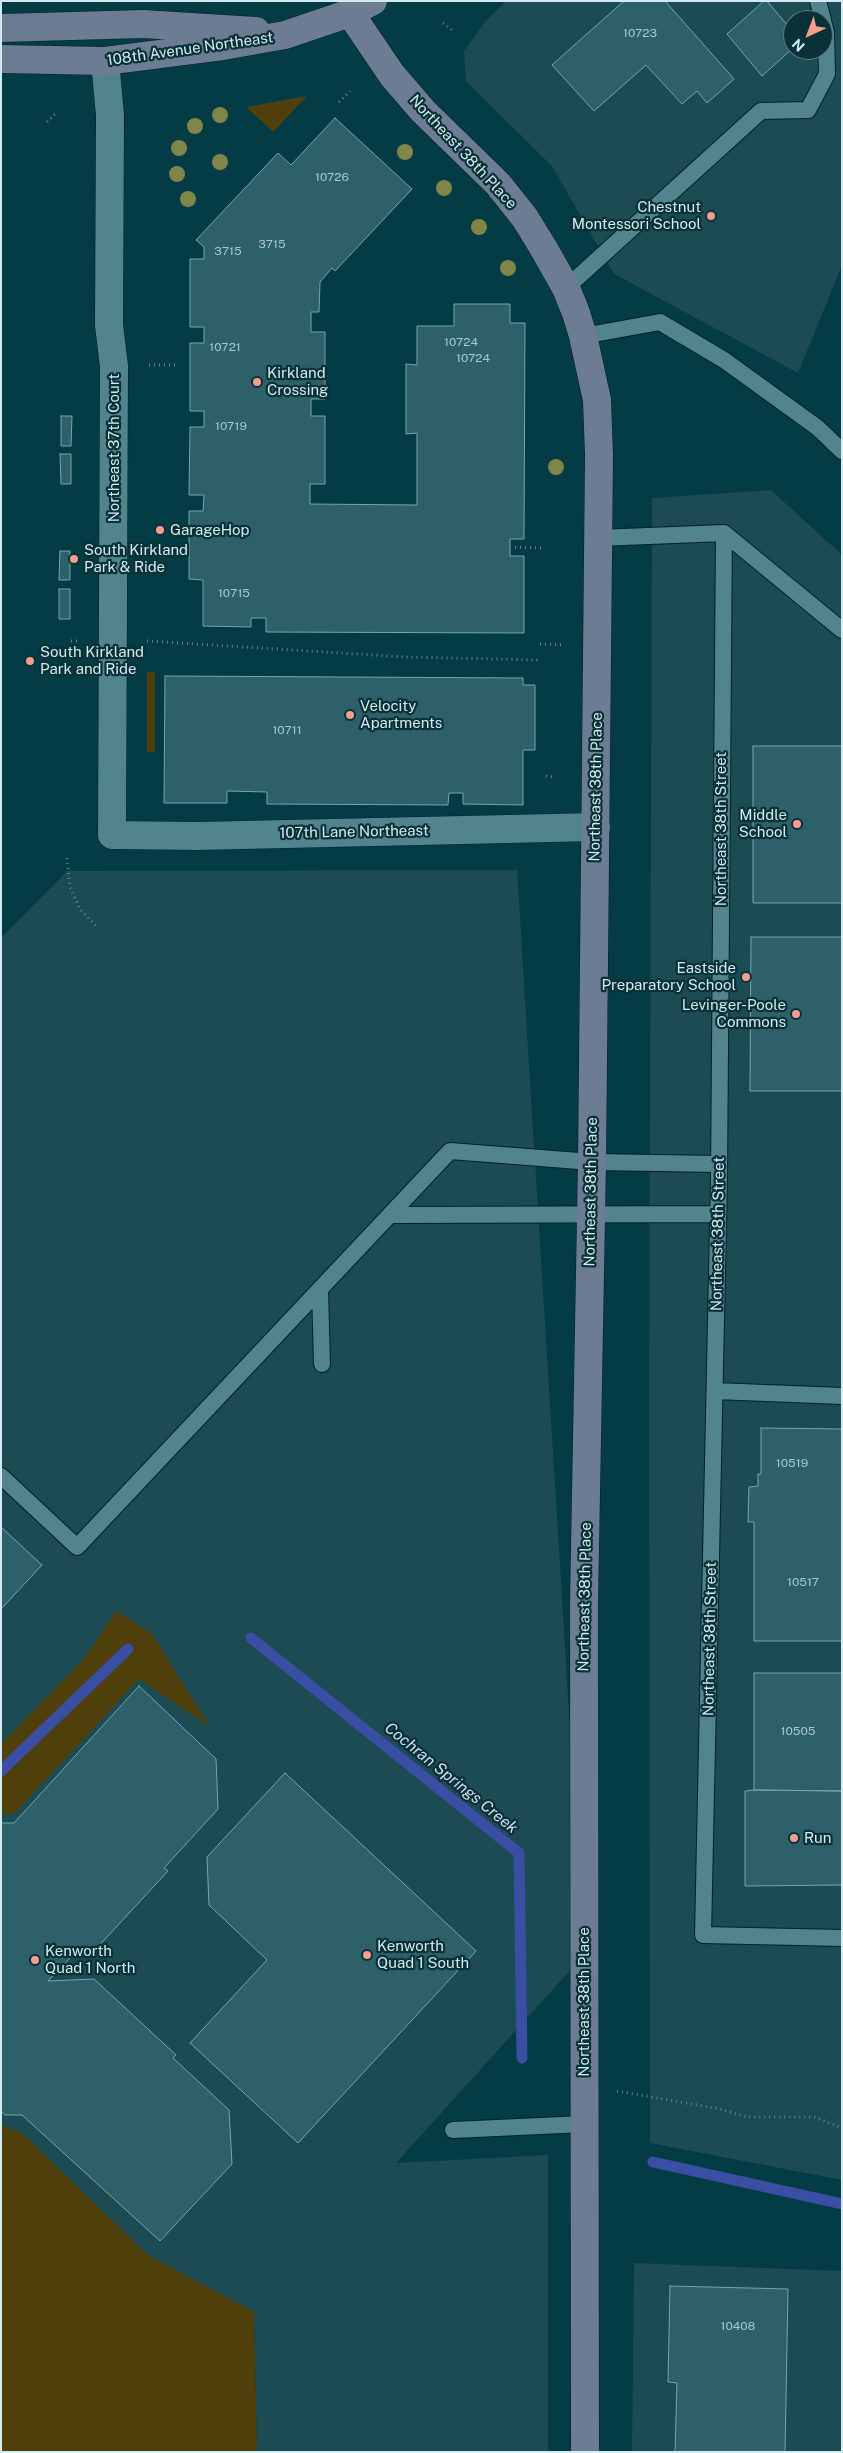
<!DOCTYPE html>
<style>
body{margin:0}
#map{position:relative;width:843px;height:2453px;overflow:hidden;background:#033c44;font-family:"Public Sans",sans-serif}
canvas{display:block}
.frame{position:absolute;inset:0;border:2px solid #d1ebf0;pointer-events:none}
.north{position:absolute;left:783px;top:10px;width:50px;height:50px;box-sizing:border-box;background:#093137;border:1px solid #597b81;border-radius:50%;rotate:223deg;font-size:14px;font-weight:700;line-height:20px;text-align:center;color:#d1ebf0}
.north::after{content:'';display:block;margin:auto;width:18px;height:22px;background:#f59d8e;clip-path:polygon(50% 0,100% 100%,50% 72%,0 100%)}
</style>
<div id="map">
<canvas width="843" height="2453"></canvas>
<div class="frame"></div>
<div class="north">N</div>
</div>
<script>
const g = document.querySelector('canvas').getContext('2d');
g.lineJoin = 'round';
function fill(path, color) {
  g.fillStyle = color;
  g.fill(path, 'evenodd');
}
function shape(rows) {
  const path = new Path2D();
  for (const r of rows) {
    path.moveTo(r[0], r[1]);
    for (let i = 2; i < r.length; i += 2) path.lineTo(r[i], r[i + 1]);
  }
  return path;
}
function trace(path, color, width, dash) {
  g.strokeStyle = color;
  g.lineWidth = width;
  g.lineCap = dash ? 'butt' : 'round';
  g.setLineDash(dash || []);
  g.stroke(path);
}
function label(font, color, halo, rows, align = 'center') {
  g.font = font + ' "Public Sans",sans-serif';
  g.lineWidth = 4.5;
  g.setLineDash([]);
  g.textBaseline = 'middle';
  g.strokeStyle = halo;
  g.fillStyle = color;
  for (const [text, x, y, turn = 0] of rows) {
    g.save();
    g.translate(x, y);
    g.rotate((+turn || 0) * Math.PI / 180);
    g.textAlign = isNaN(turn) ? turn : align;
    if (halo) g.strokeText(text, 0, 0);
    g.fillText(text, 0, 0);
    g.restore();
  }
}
fill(shape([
 [506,1,842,1,842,265,798,373,614,274,552,166,466,81,464,51,485,22],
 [793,20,823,20,823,50,793,50],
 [771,490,842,555,842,2180,650,2143,649,1400,652,498],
 [517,870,584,1955,396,2163,548,2155,548,2452,257,2452,254,2312,148,2255,22,2133,1,2125,1,938,67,871],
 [634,2263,842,2271,842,2452,632,2452]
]), '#1c4b53');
fill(shape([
 [307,96,273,132,246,107],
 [147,672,155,672,155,752,147,752],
 [116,1611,152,1634,210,1727,139,1679,15,1813,1,1815,1,1744,83,1660],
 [1,2125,22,2133,148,2255,254,2312,257,2452,1,2452]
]), '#4f3f0a');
trace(shape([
 [251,1638,519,1853,522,2058],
 [1,1771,128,1649],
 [653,2162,842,2204]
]), '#3a4ea4', 11);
const building = shape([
 [624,1,665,1,734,79,707,103,697,91,682,104,646,65,594,111,552,65,624,1],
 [764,1,767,1,793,32,793,48,762,76,727,34,764,1],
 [335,118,412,189,335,271,332,268,320,282,319,312,311,312,311,332,325,332,325,399,311,399,311,416,325,416,325,484,310,484,310,504,417,505,417,433,406,434,406,364,417,365,417,326,454,326,454,304,510,304,510,323,525,323,524,539,510,539,510,556,524,556,524,633,266,632,266,618,251,618,251,627,203,626,203,580,189,579,189,511,203,511,204,495,189,495,190,427,204,427,204,411,190,411,190,343,204,343,204,327,190,327,190,259,204,259,204,247,196,240,278,153,291,165,335,118],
 [61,416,72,416,71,446,61,446,61,416],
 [60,454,71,454,71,484,61,484,60,454],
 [60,551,70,551,70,580,59,580,60,551],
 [59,589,70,589,70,619,59,619,59,589],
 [165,676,523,678,523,685,535,685,535,750,523,750,523,805,463,804,463,793,449,793,448,805,267,804,267,792,227,791,227,803,164,803,165,676],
 [753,746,842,746,842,903,753,903,753,746],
 [751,937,842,937,842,1091,750,1091,751,937],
 [761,1428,842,1429,842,1641,754,1641,754,1522,748,1522,749,1487,758,1486,758,1474,761,1474,761,1428],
 [1,1527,42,1565,1,1609,1,1527],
 [754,1673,842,1673,842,1791,754,1790,754,1673],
 [139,1686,216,1759,218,1809,164,1868,168,1871,94,1951,75,1953,48,1981,94,1979,176,2055,173,2058,229,2110,232,2164,160,2241,22,2115,5,2115,1,2111,1,1823,14,1823,139,1686],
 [285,1773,476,1951,298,2143,190,2043,267,1960,209,1905,207,1857,285,1773],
 [754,1790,842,1791,842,1885,745,1886,745,1791,754,1790],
 [670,2286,788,2289,785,2452,675,2452,677,2383,668,2382,670,2286]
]);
fill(building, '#2e6069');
trace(building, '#74a6af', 1);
const lane = shape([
 [818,1,823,20],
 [566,288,761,111,808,110,827,74,826,32,823,21],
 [583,336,660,322,724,360,818,428,842,451],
 [724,533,719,1178,703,1935,842,1938],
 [598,538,724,533,842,630],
 [390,1215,718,1214],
 [320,1289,322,1364],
 [715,1391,842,1396],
 [1,1476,77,1547,450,1151,592,1162,719,1164],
 [453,2130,584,2124]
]);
const street = shape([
 [105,61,110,115,109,325,114,366,112,835,198,836,596,827]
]);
const secondary = shape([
 [350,13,392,75,423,111,498,184,525,218,544,249,566,288,576,313,583,336,597,400,599,455,592,1162,584,1603,585,2452],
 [1,28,143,24,256,31],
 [1,59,105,61,223,46,285,35,350,13,373,1]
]);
trace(lane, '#062125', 18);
trace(street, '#062125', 29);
trace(secondary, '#062125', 29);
trace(shape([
 [443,23,452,30],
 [339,102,350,91],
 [47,122,55,114],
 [149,365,175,365],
 [510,547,545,548],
 [71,641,80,641],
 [147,641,405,657,540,660],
 [540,644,564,645],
 [546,776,554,777],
 [67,858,70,887,80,909,97,927],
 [617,2091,720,2109,747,2117,814,2117,842,2128]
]), '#5b868d', 3, [1, 4]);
trace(lane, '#52848d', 16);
trace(street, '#52848d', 28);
trace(secondary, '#6c7c93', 28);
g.fillStyle = '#80854a';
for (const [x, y] of [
 [220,115],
 [195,126],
 [179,148],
 [405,152],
 [220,162],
 [177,174],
 [444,188],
 [188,199],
 [479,227],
 [508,268],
 [556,467]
]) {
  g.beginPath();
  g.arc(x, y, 8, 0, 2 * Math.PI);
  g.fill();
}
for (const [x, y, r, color] of [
 [711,216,5,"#f59d8e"],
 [257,382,5,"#f59d8e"],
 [160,530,5,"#f59d8e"],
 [74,559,5,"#f59d8e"],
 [30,661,5,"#f59d8e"],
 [350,715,5,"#f59d8e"],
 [797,824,5,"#f59d8e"],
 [746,977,5,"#f59d8e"],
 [796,1014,5,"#f59d8e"],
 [794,1838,5,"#f59d8e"],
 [367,1955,5,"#f59d8e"],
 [35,1960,5,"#f59d8e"]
]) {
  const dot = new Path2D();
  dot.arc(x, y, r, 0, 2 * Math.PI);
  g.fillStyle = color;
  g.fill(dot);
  trace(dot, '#093137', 2);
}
label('12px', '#a8c8ce', null, [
 ["10723",640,33],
 ["10726",332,177],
 ["3715",272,244],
 ["3715",228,251],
 ["10724",461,342],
 ["10721",225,347],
 ["10724",473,358],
 ["10719",231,426],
 ["10715",234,593],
 ["10711",287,730],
 ["10519",792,1463],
 ["10517",803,1582],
 ["10505",798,1731],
 ["10408",738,2326]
]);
label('15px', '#d1ebf0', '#093137', [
 ["108th Avenue Northeast",190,49,-8],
 ["Northeast 38th Place",463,152,47],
 ["Northeast 37th Court",114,448,-90],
 ["Northeast 38th Place",596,787,-89],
 ["Northeast 38th Street",721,829,-90],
 ["107th Lane Northeast",354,832,-1],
 ["Northeast 38th Place",591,1192,-89],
 ["Northeast 38th Street",718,1234,-89],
 ["Northeast 38th Place",585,1597,-89],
 ["Northeast 38th Street",710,1639,-89],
 ["Northeast 38th Place",584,2002,-90]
]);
label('15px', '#d1ebf0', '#093137', [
 ["Chestnut",701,207,"right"],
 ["Montessori School",701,224,"right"],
 ["Kirkland",267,373],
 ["Crossing",267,390],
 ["GarageHop",170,530],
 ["South Kirkland",84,550],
 ["Park & Ride",84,567],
 ["South Kirkland",40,652],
 ["Park and Ride",40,669],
 ["Velocity",360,706],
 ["Apartments",360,723],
 ["Middle",787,815,"right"],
 ["School",787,832,"right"],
 ["Eastside",736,968,"right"],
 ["Preparatory School",736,985,"right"],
 ["Levinger-Poole",786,1005,"right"],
 ["Commons",786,1022,"right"],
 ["Run",804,1838],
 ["Kenworth",377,1946],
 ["Quad 1 South",377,1963],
 ["Kenworth",45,1951],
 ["Quad 1 North",45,1968]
], 'left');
label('italic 16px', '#d2dbf3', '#093137', [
 ["Cochran Springs Creek",451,1778,39]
]);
</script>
